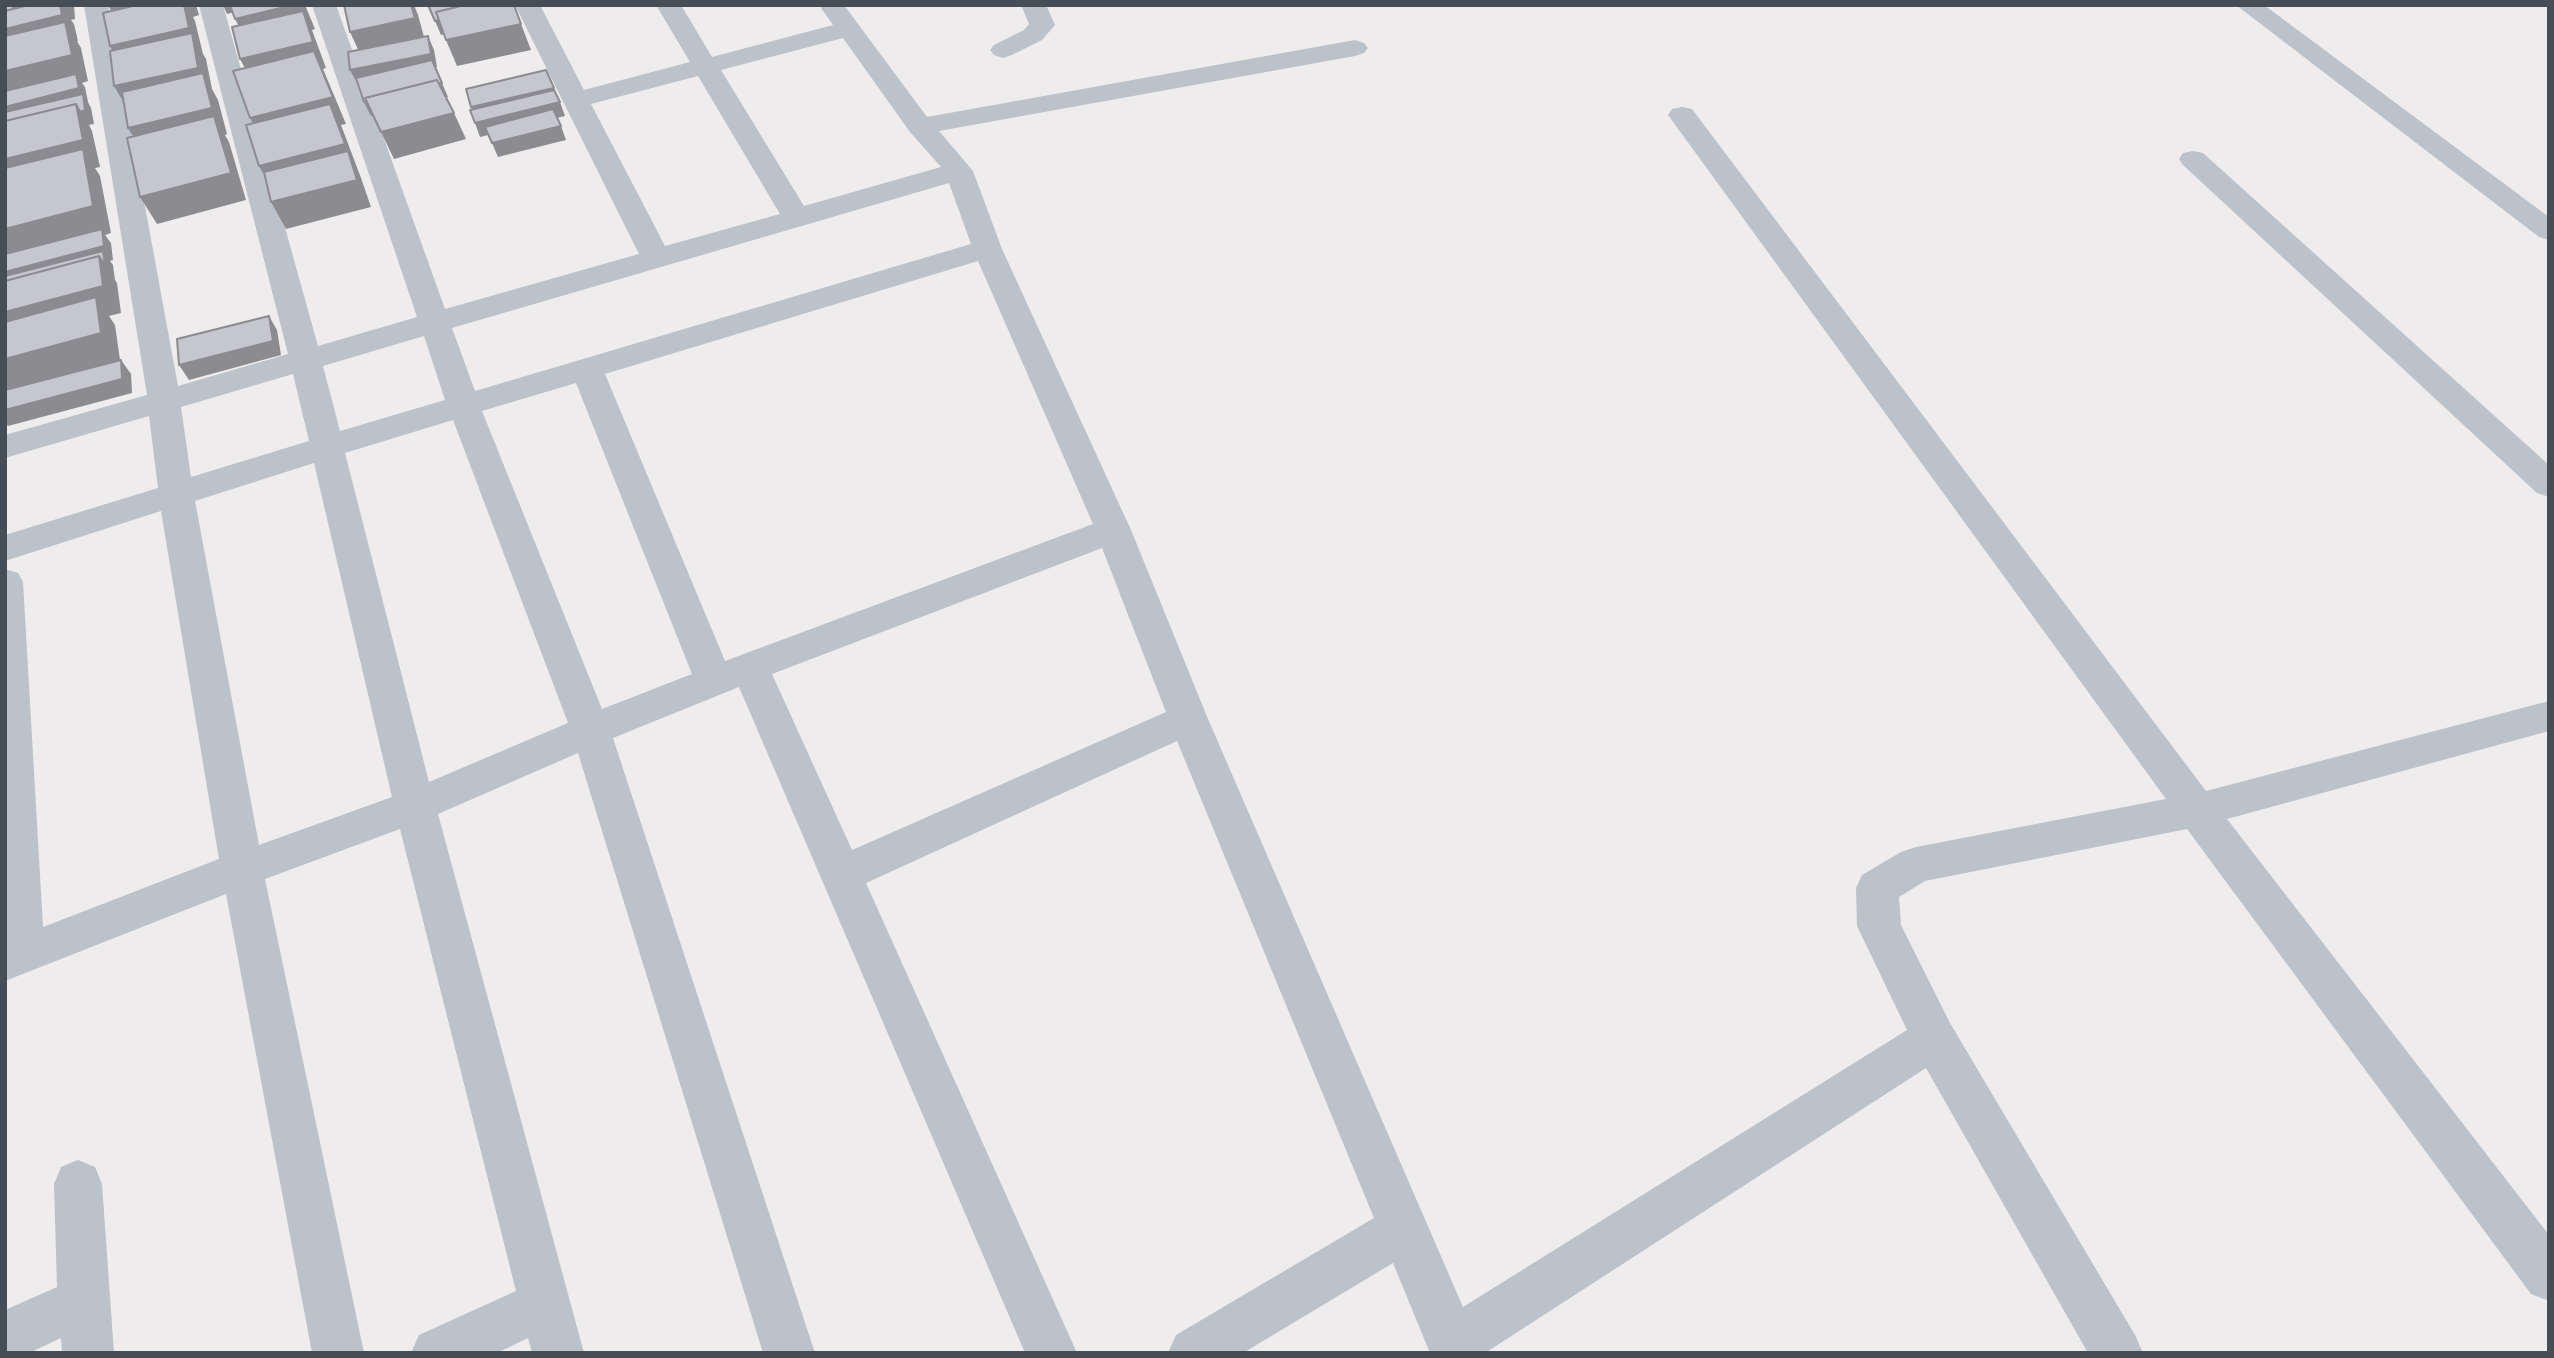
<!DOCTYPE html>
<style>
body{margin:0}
#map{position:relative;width:2554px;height:1358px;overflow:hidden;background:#eeecec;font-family:Figtree,sans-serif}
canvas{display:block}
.frame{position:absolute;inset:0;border:7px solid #454e57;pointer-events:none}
</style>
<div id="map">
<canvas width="2554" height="1358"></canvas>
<div class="frame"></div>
</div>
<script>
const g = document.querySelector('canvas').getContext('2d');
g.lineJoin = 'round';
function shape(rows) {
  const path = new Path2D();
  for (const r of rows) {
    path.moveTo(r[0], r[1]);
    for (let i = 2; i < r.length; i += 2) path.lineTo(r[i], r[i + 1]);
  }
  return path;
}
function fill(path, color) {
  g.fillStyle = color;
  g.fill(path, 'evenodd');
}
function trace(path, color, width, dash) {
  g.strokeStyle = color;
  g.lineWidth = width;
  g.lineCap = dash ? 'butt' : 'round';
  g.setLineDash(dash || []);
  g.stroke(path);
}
fill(shape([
 [84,5,108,5,178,386,288,354,199,5,223,5,318,346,417,317,312,5,336,5,445,309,639,254,515,5,540,5,584,90,690,62,656,5,681,5,712,57,833,25,819,5,844,5,927,117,1355,40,1364,43,1368,48,1364,53,1355,56,939,131,973,171,1002,249,1131,530,1208,719,1463,1307,1907,1030,1857,926,1856,888,1862,875,1901,852,1916,847,2166,799,1668,115,1672,109,1682,107,1692,109,2206,791,2549,701,2549,731,2227,819,2549,1235,2549,1301,2531,1294,2187,829,1925,881,1899,897,1901,925,1950,1023,2135,1335,2143,1353,2088,1353,1926,1068,1485,1353,1430,1353,1393,1263,1243,1353,1168,1353,1176,1335,1374,1218,1177,741,866,883,1077,1353,1025,1353,739,687,613,738,815,1353,763,1353,578,753,438,814,584,1353,532,1353,528,1338,497,1353,411,1353,419,1335,516,1291,400,829,265,879,364,1353,312,1353,226,894,5,981,5,569,18,573,23,582,43,927,219,859,161,511,5,561,5,535,158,488,149,416,5,458,5,435,147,395,84,5],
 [843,38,910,132,941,167,804,206,721,70,843,38],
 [698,76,780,214,665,246,591,104,698,76],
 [949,183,971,244,475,391,452,328,949,183],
 [978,261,1093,524,725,661,605,374,978,261],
 [424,336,445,400,340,431,323,366,424,336],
 [293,374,309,441,191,477,181,407,293,374],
 [576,383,692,674,602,709,482,411,576,383],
 [453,420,568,723,429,782,345,453,453,420],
 [314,463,392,797,259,845,195,501,314,463],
 [1102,548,1166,712,852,850,772,674,1102,548],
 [1021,5,1046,5,1055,25,1042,40,1012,55,1003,58,994,55,990,50,994,45,1024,30,1029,24,1021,5],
 [2236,5,2264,5,2549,217,2549,240,2539,237,2236,5],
 [2193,151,2203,153,2549,465,2549,497,2537,493,2183,165,2179,159,2183,153,2193,151],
 [78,1160,95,1167,102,1184,114,1353,62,1353,61,1338,29,1353,5,1353,5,1310,57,1287,54,1184,61,1167,78,1160]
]), '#bbc2ca');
fill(shape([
 [12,5,17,5,20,10,60,5,74,5,75,19,71,20,74,24,78,41,77,41,81,48,88,81,82,83,85,87,88,102,91,108,94,124,89,125,92,131,100,167,95,168,100,176,111,233,105,235,111,243,113,260,110,261,113,265,115,280,117,283,121,313,109,316,115,325,120,360,5,393,5,20],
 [116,5,196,5,199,15,193,17,195,21,203,54,206,59,212,89,218,100,227,134,225,135,229,142,246,200,157,224,140,197,144,154,128,128,130,113,114,86,125,72,110,46,124,33,109,7],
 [223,5,265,5,227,14],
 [293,5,305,5,315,29,312,30,326,68,323,69,346,124,341,125,361,178,371,207,286,229,271,202,274,193,259,166,265,145,250,118,254,85,240,59,249,45,235,19],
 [384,5,414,5,418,15,426,44,362,58,350,32],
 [505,5,515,18,441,35,435,21],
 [521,24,531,50,457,66,446,40],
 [428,36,434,50,437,67,357,83,350,70],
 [442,83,448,97,371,116,364,102],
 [554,88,559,101,477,121,471,107],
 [560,102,565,116,480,137,475,123],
 [454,113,466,139,394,159,381,132],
 [561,126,566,140,498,157,492,143],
 [269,316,277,330,281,355,189,380,179,365],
 [121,360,131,374,132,393,8,426,5,423,5,410]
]), '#8b8b90');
const building = shape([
 [5,5,12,5,13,9,5,11,5,5],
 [29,5,60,5,62,15,5,29,5,11,29,5],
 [137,5,184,5,189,28,110,46,103,13,137,5],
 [230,5,293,5,235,19,230,5],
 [344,5,411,5,415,18,350,32,344,5],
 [428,5,465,5,436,12,439,20,435,21,428,5],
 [465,5,514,5,521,24,446,40,436,12,465,5],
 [303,11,313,42,240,59,232,27,303,11],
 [65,22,72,55,5,71,5,36,65,22],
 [192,33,198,68,114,86,110,51,192,33],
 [428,36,431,54,350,70,348,52,428,36],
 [314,51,333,97,250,118,233,71,314,51],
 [432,60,442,83,439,84,437,80,365,98,367,102,364,102,356,78,432,60],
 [546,70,554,88,471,107,466,89,546,70],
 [203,73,212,108,128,128,122,92,203,73],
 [76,74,79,88,5,107,5,91,76,74],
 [437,80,454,113,381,132,365,98,437,80],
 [554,90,560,102,475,123,470,110,554,90],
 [83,94,85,110,80,112,76,104,5,121,5,112,83,94],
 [76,104,83,140,5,159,5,121,76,104],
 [330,104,345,144,259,166,246,125,330,104],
 [553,109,561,126,492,143,485,127,553,109],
 [214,116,231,173,140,197,127,138,214,116],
 [83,149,93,206,5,229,5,168,83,149],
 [348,151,357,180,271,202,264,172,348,151],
 [102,229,104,246,5,272,5,254,102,229],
 [103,251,105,266,99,256,5,281,5,276,103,251],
 [99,256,103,286,5,312,5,281,99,256],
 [96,297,101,333,5,359,5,322,96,297],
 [269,316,273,341,179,365,177,339,269,316],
 [121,360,122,379,5,410,5,390,121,360]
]);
fill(building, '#c6c7ce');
trace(building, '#8b8b90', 2);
</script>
